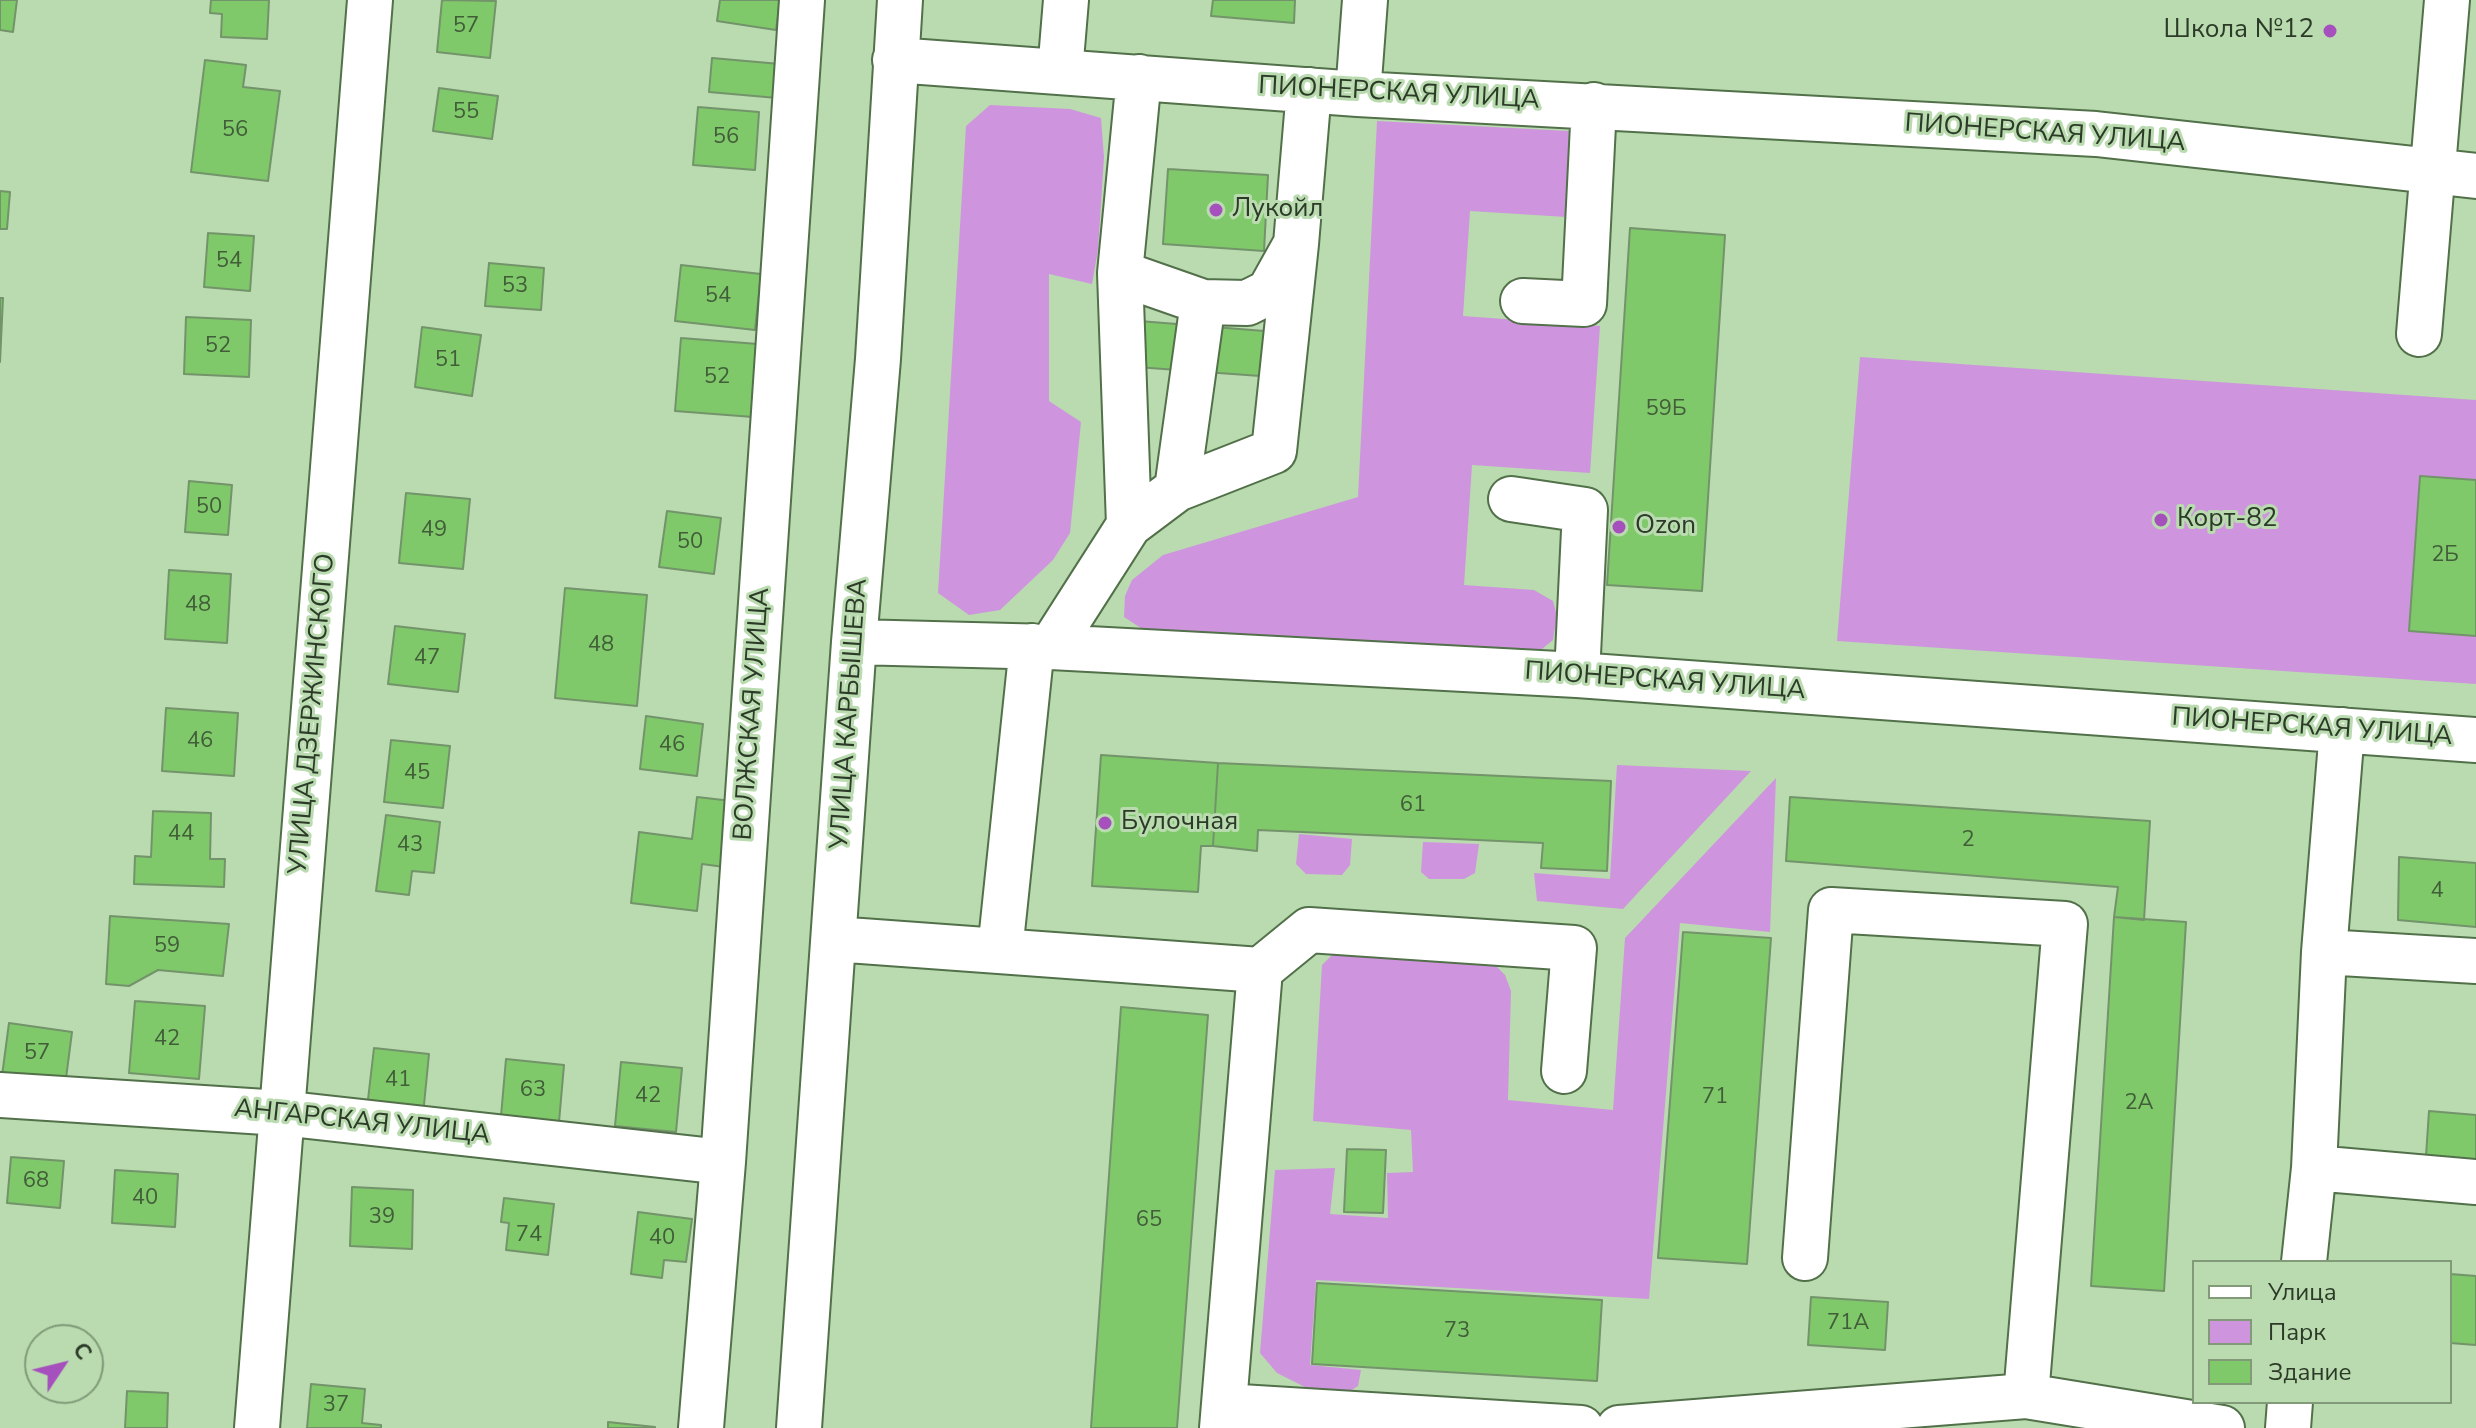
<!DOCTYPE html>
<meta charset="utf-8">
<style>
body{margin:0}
#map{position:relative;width:2476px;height:1428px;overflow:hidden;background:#b9dbaf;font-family:"Nunito Sans",sans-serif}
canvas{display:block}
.legend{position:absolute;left:2192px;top:1260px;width:260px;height:144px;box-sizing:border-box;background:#b9dbaf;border:2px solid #819b79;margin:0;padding:10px 14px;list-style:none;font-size:24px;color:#2c3a28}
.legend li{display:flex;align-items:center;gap:16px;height:40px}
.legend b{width:40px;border:2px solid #819b79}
.north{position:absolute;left:24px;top:1324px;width:80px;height:80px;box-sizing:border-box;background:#b9dbaf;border:2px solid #819b79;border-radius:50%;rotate:55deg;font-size:22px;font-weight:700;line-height:32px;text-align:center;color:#2c3a28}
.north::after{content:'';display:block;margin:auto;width:28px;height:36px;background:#a650bd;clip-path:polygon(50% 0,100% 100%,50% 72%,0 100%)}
</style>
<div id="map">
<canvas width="2476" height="1428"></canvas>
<ul class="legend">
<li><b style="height:10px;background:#fff"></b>Улица</li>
<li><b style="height:22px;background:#ce95de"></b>Парк</li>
<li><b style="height:22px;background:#80c96b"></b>Здание</li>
</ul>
<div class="north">С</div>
</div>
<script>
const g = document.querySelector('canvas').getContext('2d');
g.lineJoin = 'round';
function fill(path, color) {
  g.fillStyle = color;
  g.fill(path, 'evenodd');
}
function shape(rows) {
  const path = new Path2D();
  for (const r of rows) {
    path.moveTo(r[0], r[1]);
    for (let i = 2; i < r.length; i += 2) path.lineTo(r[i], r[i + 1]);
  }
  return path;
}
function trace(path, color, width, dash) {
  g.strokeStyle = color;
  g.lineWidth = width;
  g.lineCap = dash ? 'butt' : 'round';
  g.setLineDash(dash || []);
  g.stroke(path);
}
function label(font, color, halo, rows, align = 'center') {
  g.font = font + ' "Nunito Sans",sans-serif';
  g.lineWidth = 6;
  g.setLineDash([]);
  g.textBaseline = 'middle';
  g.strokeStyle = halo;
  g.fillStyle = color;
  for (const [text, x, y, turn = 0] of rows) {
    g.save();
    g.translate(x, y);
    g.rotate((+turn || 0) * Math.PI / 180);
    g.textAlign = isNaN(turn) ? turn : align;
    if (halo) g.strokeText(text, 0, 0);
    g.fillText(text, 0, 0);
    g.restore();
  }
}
fill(shape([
 [990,105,1070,109,1101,118,1104,157,1098,250,1092,284,1049,274,1049,401,1081,422,1070,533,1053,560,1000,610,969,615,938,593,966,126],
 [1377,121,1569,131,1581,143,1578,200,1566,217,1470,211,1463,316,1600,326,1590,473,1472,465,1464,585,1534,590,1553,601,1557,616,1553,640,1536,654,1147,632,1124,617,1125,596,1132,580,1163,555,1358,497],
 [1860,357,2476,400,2476,684,1837,641],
 [1617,765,1751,771,1623,909,1537,901,1534,873,1610,879],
 [1776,778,1770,932,1680,923,1649,1299,1316,1280,1310,1365,1361,1370,1358,1386,1347,1393,1305,1387,1277,1373,1260,1353,1275,1170,1335,1168,1330,1214,1388,1218,1387,1173,1413,1172,1411,1130,1313,1121,1322,965,1333,954,1350,944,1489,959,1505,975,1511,991,1508,1100,1613,1110,1625,938],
 [1299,834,1352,839,1350,865,1342,875,1306,874,1296,864],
 [1423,842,1479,844,1475,873,1464,879,1429,879,1421,872]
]), '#ce95de');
const building = shape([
 [0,0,17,0,13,32,0,30,0,0],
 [211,0,269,0,267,39,221,37,222,14,210,13,211,0],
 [442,0,496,1,490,58,437,52,442,0],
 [720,0,780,0,776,30,717,21,720,0],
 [1213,0,1295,0,1294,23,1211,16,1213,0],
 [712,58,780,64,777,98,709,92,712,58],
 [205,60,246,65,243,87,280,91,268,181,191,172,205,60],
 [439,88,498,96,492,139,433,131,439,88],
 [698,107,759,112,755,170,693,165,698,107],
 [1168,169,1268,175,1264,251,1163,244,1168,169],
 [0,191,10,192,7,229,0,229,0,191],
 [1630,228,1725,235,1702,591,1607,585,1630,228],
 [208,233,254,236,250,291,204,287,208,233],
 [489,263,544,268,541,310,485,306,489,263],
 [681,265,761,274,755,330,675,321,681,265],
 [0,298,3,298,0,362,0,298],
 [186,317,251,320,249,377,184,374,186,317],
 [1139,321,1277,332,1274,377,1136,367,1139,321],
 [422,327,481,335,472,396,415,387,422,327],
 [681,338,758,344,753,417,675,411,681,338],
 [2420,476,2476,480,2476,636,2409,631,2420,476],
 [189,481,232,485,228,535,185,532,189,481],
 [406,493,470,499,463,569,399,563,406,493],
 [667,511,721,518,714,574,659,567,667,511],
 [169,570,231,574,227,643,165,639,169,570],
 [565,588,647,595,637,706,555,698,565,588],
 [395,626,465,634,458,692,388,684,395,626],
 [166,708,238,713,234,776,162,771,166,708],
 [646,716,703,724,697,776,640,769,646,716],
 [391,740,450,746,443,808,384,802,391,740],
 [1101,755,1218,763,1213,846,1201,846,1198,892,1092,886,1101,755],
 [1218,763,1611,781,1607,871,1541,868,1543,843,1258,830,1257,851,1213,846,1218,763],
 [697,797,732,801,724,867,702,864,697,911,631,903,639,832,692,839,697,797],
 [1790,797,2150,821,2144,920,2114,917,2118,887,1786,861,1790,797],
 [153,811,211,813,210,859,225,859,224,887,134,884,135,856,151,857,153,811],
 [386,815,440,822,434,873,412,871,409,895,376,891,386,815],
 [2399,857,2476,863,2476,927,2398,920,2399,857],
 [110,916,229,924,223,976,158,970,129,986,106,984,110,916],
 [2114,917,2186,922,2164,1291,2091,1286,2114,917],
 [1683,932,1771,938,1747,1264,1658,1258,1683,932],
 [135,1001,205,1006,199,1079,129,1073,135,1001],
 [1121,1007,1208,1015,1177,1428,1091,1428,1121,1007],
 [9,1023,72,1032,65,1086,2,1076,9,1023],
 [374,1048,429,1054,423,1115,367,1108,374,1048],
 [506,1059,564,1065,559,1122,501,1116,506,1059],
 [621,1062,682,1068,676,1132,615,1126,621,1062],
 [2429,1111,2476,1115,2476,1161,2426,1156,2429,1111],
 [1347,1149,1386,1150,1383,1213,1344,1212,1347,1149],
 [11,1157,64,1161,60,1208,7,1203,11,1157],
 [115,1170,178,1174,175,1227,112,1223,115,1170],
 [352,1187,413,1190,412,1249,350,1246,352,1187],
 [504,1198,554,1204,548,1255,506,1250,509,1223,501,1222,504,1198],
 [638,1212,692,1219,686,1262,664,1260,662,1278,631,1274,638,1212],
 [2450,1274,2476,1276,2476,1345,2450,1343,2450,1274],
 [1317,1283,1602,1300,1597,1381,1312,1364,1317,1283],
 [1811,1297,1888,1302,1885,1350,1808,1345,1811,1297],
 [311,1384,365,1389,362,1423,381,1425,381,1428,307,1428,311,1384],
 [127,1391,168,1393,167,1428,125,1428,127,1391],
 [608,1422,655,1427,655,1428,608,1428,608,1422]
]);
fill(building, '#80c96b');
trace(building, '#73936a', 2);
const minor = shape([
 [895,60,1358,94,2096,134,2476,176],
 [1060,72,1066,0],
 [1358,94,1365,0],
 [1120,273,1203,302,1247,303,1269,292,1293,249],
 [1523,301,1584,304,1594,105],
 [2419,334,2447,0],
 [1177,489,1203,302],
 [1511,499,1585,510,1577,675],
 [1129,525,1177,489,1274,451,1296,244,1309,90],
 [854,642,1051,647,1577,675,2476,740],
 [1051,647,1129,525,1120,273,1139,77],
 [834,939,1260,970,1309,930,1574,948,1564,1071],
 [1000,951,1032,646],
 [2324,952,2476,961],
 [0,1095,281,1113,723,1162],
 [2314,1168,2476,1182],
 [1805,1258,1831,910,2065,924,2026,1396],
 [2304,1262,2314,1168,2324,952,2342,730],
 [1224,1406,1581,1428],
 [257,1428,370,0],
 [701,1428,723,1162,802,0],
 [799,1428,854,642,878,359,900,0],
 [1222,1428,1260,970],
 [1619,1428,2026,1396,2222,1428],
 [2288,1428,2290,1402]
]);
trace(minor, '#527049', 48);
trace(minor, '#fff', 44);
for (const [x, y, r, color] of [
 [2330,31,8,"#a650bd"],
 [1216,210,8,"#a650bd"],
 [2161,520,8,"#a650bd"],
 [1619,527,8,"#a650bd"],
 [1105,823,8,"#a650bd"]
]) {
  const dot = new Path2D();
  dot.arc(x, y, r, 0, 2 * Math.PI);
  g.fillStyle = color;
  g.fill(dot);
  trace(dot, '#b9dbaf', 3);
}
label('22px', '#415e39', null, [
 ["57",466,27],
 ["55",466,113],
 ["56",235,131],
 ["56",726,138],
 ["54",229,262],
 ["53",515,287],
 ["54",718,297],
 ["52",218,347],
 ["51",448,361],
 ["52",717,378],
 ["59Б",1666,410],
 ["50",209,508],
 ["49",434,531],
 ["50",690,543],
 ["2Б",2445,556],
 ["48",198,606],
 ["48",601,646],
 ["47",427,659],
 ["46",200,742],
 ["46",672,746],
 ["45",417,774],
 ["61",1413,806],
 ["44",181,835],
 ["2",1968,841],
 ["43",410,846],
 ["4",2437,892],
 ["59",167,947],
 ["42",167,1040],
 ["57",37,1054],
 ["41",398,1081],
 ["63",533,1091],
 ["42",648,1097],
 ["71",1715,1098],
 ["2А",2139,1104],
 ["68",36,1182],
 ["40",145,1199],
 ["39",382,1218],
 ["65",1149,1221],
 ["74",529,1236],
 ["40",662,1239],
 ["71А",1848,1324],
 ["73",1457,1332],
 ["37",336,1406]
]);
label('26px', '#2c3a28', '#b9dbaf', [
 ["Школа №12",2314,31,"right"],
 ["Лукойл",1232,210],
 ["Корт-82",2177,520],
 ["Ozon",1635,527],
 ["Булочная",1121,823]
], 'left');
label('26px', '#2c3a28', '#b9dbaf', [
 ["ПИОНЕРСКАЯ УЛИЦА",1399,94,3],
 ["ПИОНЕРСКАЯ УЛИЦА",2045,134,4],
 ["ПИОНЕРСКАЯ УЛИЦА",1665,682,4],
 ["УЛИЦА ДЗЕРЖИНСКОГО",313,714,-85],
 ["ВОЛЖСКАЯ УЛИЦА",753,714,-86],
 ["УЛИЦА КАРБЫШЕВА",850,714,-86],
 ["ПИОНЕРСКАЯ УЛИЦА",2312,728,4],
 ["АНГАРСКАЯ УЛИЦА",362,1123,6]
]);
</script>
